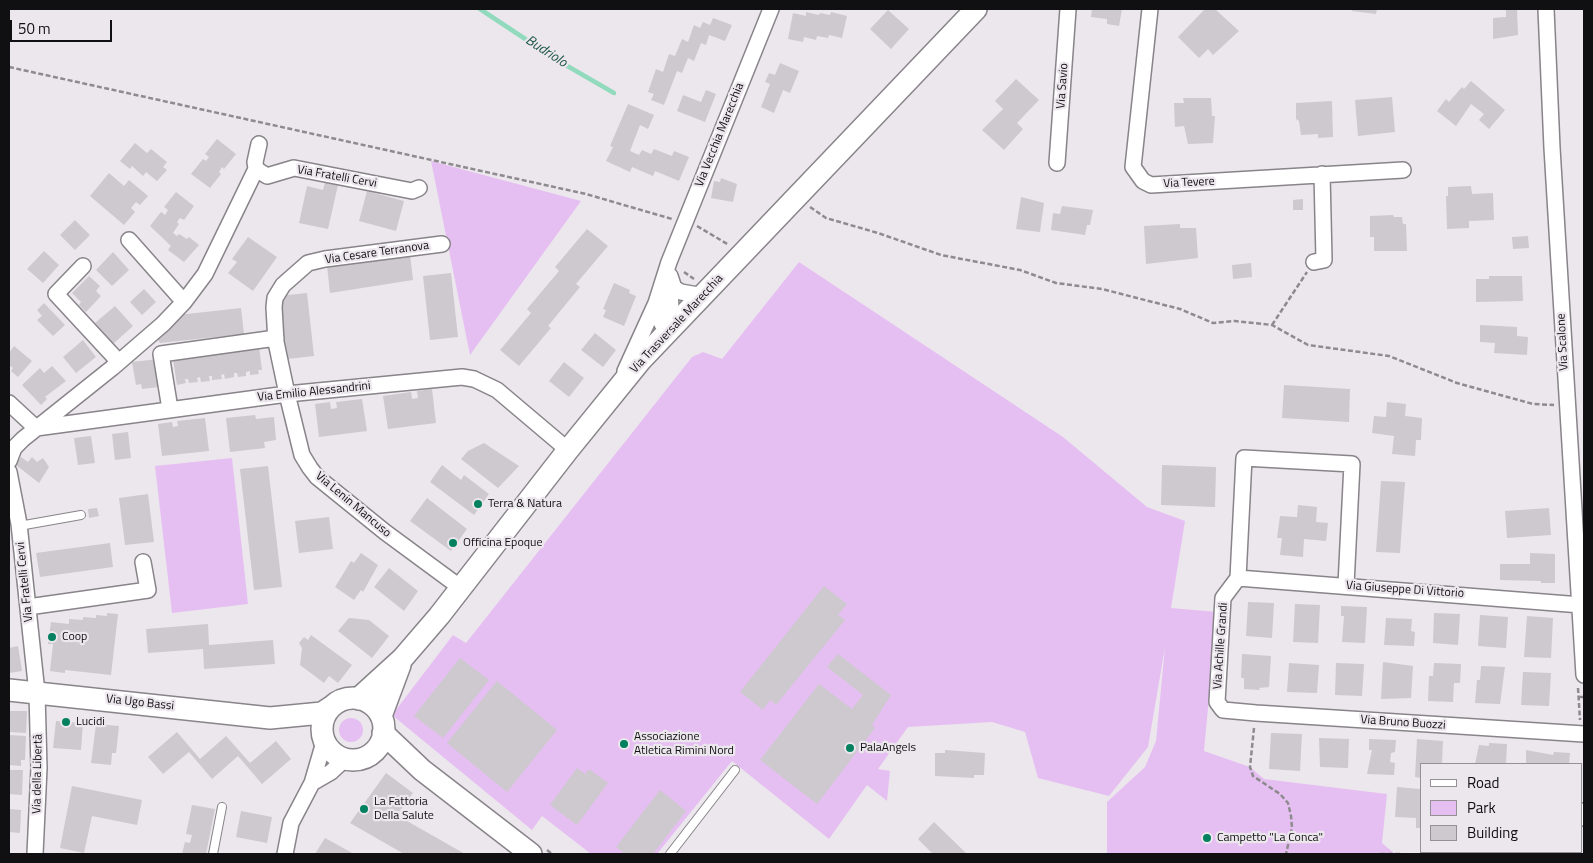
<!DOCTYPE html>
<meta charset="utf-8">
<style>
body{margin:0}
#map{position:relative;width:1593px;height:863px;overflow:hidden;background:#ece7ed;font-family:"Titillium Web",sans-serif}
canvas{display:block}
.frame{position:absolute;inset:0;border:10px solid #100f11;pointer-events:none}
.legend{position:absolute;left:1420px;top:763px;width:162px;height:90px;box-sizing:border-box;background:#ece7ed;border:1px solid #949195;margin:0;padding:6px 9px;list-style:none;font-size:15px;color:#100f11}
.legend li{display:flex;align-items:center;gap:10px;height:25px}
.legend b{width:25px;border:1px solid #949195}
.scale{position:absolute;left:10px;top:20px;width:102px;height:22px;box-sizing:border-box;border:2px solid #100f11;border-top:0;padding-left:6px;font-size:15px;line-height:18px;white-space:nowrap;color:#100f11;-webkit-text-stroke:4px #ece7ed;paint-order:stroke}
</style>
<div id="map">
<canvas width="1593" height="863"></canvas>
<div class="frame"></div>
<ul class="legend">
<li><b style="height:6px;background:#fff"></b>Road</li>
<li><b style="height:14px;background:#e6bff2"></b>Park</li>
<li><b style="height:14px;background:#cdc9cf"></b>Building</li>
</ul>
<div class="scale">50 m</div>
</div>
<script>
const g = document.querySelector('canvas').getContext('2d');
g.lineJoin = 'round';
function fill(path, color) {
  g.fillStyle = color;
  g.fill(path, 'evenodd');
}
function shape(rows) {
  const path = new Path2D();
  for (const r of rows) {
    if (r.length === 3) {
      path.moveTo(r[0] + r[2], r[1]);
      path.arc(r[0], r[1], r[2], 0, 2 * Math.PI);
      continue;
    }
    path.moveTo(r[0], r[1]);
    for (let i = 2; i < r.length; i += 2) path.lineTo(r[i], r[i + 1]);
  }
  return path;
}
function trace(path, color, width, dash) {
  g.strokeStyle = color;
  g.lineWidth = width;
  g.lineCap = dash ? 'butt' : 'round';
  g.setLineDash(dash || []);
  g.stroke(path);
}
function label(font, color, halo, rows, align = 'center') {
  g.font = font + ' "Titillium Web",sans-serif';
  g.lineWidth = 4.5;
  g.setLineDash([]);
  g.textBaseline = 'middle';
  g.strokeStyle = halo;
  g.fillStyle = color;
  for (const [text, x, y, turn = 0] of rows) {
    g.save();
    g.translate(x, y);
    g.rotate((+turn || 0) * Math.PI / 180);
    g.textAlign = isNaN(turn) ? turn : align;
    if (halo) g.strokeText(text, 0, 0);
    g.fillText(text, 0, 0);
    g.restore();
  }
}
fill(shape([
 [431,161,581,201,470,355],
 [799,262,1063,437,1147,507,1185,521,1171,608,1217,612,1204,751,1250,767,1264,779,1387,794,1382,843,1395,854,1107,854,1107,802,1145,767,1156,741,1165,647,1148,747,1109,796,1038,778,1025,732,992,722,908,727,878,769,890,771,887,801,867,785,829,839,732,761,657,854,591,854,542,816,532,830,392,715,453,635,466,643,692,357,703,352,722,359],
 [232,458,248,604,172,613,155,466],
 [351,730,12]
]), '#e6bff2');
trace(shape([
 [480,9,557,60,614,93]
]), '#91dabd', 4.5);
fill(shape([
 [1092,9,1122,9,1119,26,1107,24,1107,19,1091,17],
 [1205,9,1215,9,1239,31,1213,55,1208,49,1199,58,1178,37],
 [1353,9,1377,9,1376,14,1352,11],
 [1506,9,1517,9,1518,35,1493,39,1493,18,1506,17],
 [888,10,909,29,891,49,870,29],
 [806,12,819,15,820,13,830,15,831,12,847,16,842,38,829,35,828,38,817,36,816,40,804,37,803,42,788,39,793,13,806,16],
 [713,18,732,25,725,41,709,35,706,45,701,43,694,61,688,58,682,73,677,71,664,105,651,100,654,94,648,92,656,69,663,72,669,54,675,56,682,39,688,42,694,25,700,28,703,22,710,25],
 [780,63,799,71,790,93,783,90,774,113,761,107,770,84,765,82,769,73,775,75],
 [1016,79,1039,100,1017,123,1023,129,1004,150,982,130,1003,109,995,101],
 [1471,81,1505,110,1489,129,1479,120,1484,114,1471,104,1456,126,1437,111,1446,99,1449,102,1462,87,1464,89],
 [706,90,716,94,705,122,677,111,683,95,701,102],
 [1392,97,1395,132,1358,136,1355,100],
 [1183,98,1211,98,1212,116,1215,116,1213,143,1188,144,1184,126,1175,127,1174,103,1184,103],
 [1332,101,1333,137,1318,138,1318,134,1301,135,1299,121,1296,119,1296,103],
 [628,104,654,115,648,129,640,125,630,151,639,155,642,150,651,154,654,149,672,156,674,151,689,157,679,181,655,171,653,176,632,167,630,172,606,161,613,147,610,146],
 [217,139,236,154,224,169,222,167,219,172,221,174,210,188,191,174,203,159,206,161,209,157,205,154],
 [135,143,147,153,151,149,167,162,163,167,167,170,157,181,146,172,143,176,132,166,130,169,120,161],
 [109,173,124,186,129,180,148,196,140,205,136,202,131,208,135,212,124,225,90,196],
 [721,178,737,184,733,202,711,198,714,181,720,182],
 [325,182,338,185,328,229,299,223,307,186,323,190],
 [1471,186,1472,194,1493,193,1494,220,1469,221,1469,228,1447,229,1446,196,1448,196,1448,187],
 [367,191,404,201,396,231,359,221],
 [176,192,194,206,184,220,180,218,177,222,179,224,173,233,177,236,179,234,187,239,189,237,199,245,184,262,168,250,171,246,150,226,161,212,165,215,168,210,164,207],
 [1021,197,1044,203,1040,232,1016,229],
 [1303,199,1303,210,1293,210,1293,200],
 [1062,206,1093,210,1090,225,1087,225,1085,235,1051,230,1053,213,1060,214],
 [1393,215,1394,217,1402,217,1403,224,1406,224,1407,251,1374,251,1374,237,1370,237,1370,216],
 [75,220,90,235,75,250,60,235],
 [1180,224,1180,228,1196,228,1198,258,1146,264,1144,226],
 [587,229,608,246,576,284,580,287,548,326,551,328,519,366,500,350,531,313,527,309,559,271,555,267],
 [1528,236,1529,248,1513,249,1512,237],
 [248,237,277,257,253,291,228,273,237,262,232,259],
 [44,251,59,265,43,283,27,269],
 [113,252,129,270,112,286,96,270],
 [410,254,413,280,330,293,327,266],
 [1251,263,1252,277,1233,279,1232,265],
 [451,273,458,337,430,340,423,276],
 [89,276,100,286,96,291,101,296,86,312,79,305,81,302,72,293],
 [1489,276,1522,276,1523,301,1476,302,1476,279,1489,279],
 [614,283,630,290,629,293,636,296,624,326,603,317,606,310,603,309],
 [144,289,156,302,142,315,130,302],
 [307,293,314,356,287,359,279,296],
 [44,303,65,325,53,336,37,320,42,316,37,310],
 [115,306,133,326,113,344,95,323],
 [241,308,244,334,160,343,156,337,173,321,178,320,178,315],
 [1480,325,1517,327,1517,336,1528,337,1527,355,1494,353,1495,343,1480,342],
 [595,333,616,350,603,367,581,350],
 [83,340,96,357,76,373,63,357],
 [14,346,32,361,18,377,11,371,13,368,9,365,9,353],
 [259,347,262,370,258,370,259,374,250,375,250,371,246,372,246,376,238,377,237,373,234,373,234,377,225,379,224,374,221,375,222,379,212,380,212,376,209,376,210,381,201,382,200,377,197,378,198,382,189,383,188,379,185,379,186,383,177,385,173,359],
 [158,359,161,380,158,381,159,387,142,389,141,384,136,385,132,362],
 [564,362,584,378,569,397,549,381],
 [52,366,66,381,45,397,47,399,41,405,22,385,40,368,44,373],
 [1284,385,1350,389,1349,422,1282,418],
 [432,389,436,423,388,429,383,396,411,392,412,399,418,398,417,391],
 [362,399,367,431,319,437,315,404,330,402,331,409,337,408,336,402],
 [1387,402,1406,404,1405,416,1422,418,1421,440,1416,440,1415,456,1392,454,1394,436,1372,433,1374,416,1386,417],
 [255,415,256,419,274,417,276,440,264,442,265,448,230,452,226,418],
 [205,418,209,451,162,456,158,424,172,422,173,427,178,426,177,421],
 [128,432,131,458,115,460,112,434],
 [91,436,95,463,78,465,74,438],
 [484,443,519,466,498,488,461,459,468,451],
 [21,457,28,462,32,457,37,462,43,458,49,467,39,483,16,465],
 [442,465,461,480,464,475,489,494,474,515,430,482],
 [1162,465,1216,467,1215,507,1161,505],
 [268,466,282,587,254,590,240,469],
 [1381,481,1405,482,1400,553,1376,552],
 [148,494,154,542,125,545,119,498],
 [427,498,467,529,451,551,410,521],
 [1298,505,1317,507,1316,522,1328,523,1326,541,1304,539,1303,557,1280,555,1282,538,1277,538,1280,516,1297,517],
 [97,508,99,516,89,518,88,509],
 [1549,508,1551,535,1507,538,1505,511],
 [329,517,333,549,299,553,295,521],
 [110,543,113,567,40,577,36,553],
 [361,553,378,565,363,592,361,590,354,600,335,587,351,561,354,563],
 [1530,553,1555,554,1555,583,1541,583,1541,581,1500,580,1500,564,1530,564],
 [389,568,418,591,404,611,374,587],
 [824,586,847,604,838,615,845,620,776,705,770,700,763,710,740,692],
 [1248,602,1274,603,1272,638,1246,636],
 [1295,604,1320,605,1318,643,1293,642],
 [1341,606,1367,607,1365,643,1342,642,1344,616,1341,616],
 [107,613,118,614,111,675,65,670,65,673,50,671,53,644,48,644,51,622,69,624,69,619,83,620,83,617,96,618,96,615,107,616],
 [1434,613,1460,614,1458,645,1433,643],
 [1480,615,1508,617,1506,648,1478,646],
 [1527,616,1553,618,1551,658,1524,657],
 [349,618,369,620,389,636,372,658,338,631],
 [1386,618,1412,619,1411,631,1415,632,1414,646,1384,645],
 [208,624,209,645,273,640,275,664,204,669,203,649,148,653,146,629],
 [311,635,352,665,338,683,329,676,324,683,300,665,302,648,299,643,304,637,308,640],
 [18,646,22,671,9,673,9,648],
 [838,654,891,695,872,725,875,728,817,804,760,760,819,684,852,709,863,695,827,667],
 [1242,654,1271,656,1269,687,1259,688,1260,690,1244,689,1244,678,1241,678],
 [460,658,489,680,443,738,414,716],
 [1383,662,1413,666,1411,698,1381,699],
 [1289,663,1319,665,1317,693,1287,692],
 [1336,663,1364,664,1362,696,1335,695],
 [1434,663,1461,664,1460,683,1454,683,1453,702,1428,701,1429,676,1433,676],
 [1481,666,1505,667,1500,704,1475,703,1477,680,1480,680],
 [1523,672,1551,673,1549,706,1521,705],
 [497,681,557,730,507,792,447,743],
 [9,711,27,711,26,733,9,732],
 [56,721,83,723,81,750,53,748],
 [96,724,119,726,116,753,112,753,111,765,91,763],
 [177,732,200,759,226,736,250,763,276,741,291,759,262,784,238,756,212,779,189,752,163,774,148,757],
 [1271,733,1302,734,1300,771,1269,769],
 [9,735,26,736,25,760,21,760,21,766,9,765],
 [1319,738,1349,739,1348,768,1320,767],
 [1369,739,1396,740,1395,752,1391,753,1390,762,1395,763,1394,775,1367,774,1372,750,1369,750],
 [1417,739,1443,741,1442,764,1422,764,1422,778,1415,777],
 [1489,743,1507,744,1506,764,1475,764,1479,745,1489,746],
 [945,750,985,753,984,775,974,775,974,778,935,776,935,753,945,753],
 [1526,750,1553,755,1554,752,1570,753,1569,764,1526,764],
 [577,768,585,774,589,769,608,783,577,825,550,805],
 [9,770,23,770,22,795,9,794],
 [386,773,413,793,398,813,396,812,392,817,398,820,400,817,465,854,404,854,350,823],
 [72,786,142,800,137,825,92,816,84,853,60,848],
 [1397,787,1420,789,1422,828,1416,828,1416,818,1395,817],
 [660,790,686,811,653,854,625,854,616,847],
 [192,805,215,809,206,854,182,854,185,842,190,843,192,835,186,834],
 [9,809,21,810,20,833,9,832],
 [241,811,272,817,267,843,236,837],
 [934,822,967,854,933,854,918,839],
 [325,838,354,854,315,854]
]), '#cdc9cf');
const lane = shape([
 [19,526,81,515],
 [213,854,222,807],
 [670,854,735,770]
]);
const street = shape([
 [1150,9,1133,167,1143,181,1151,185,1403,170],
 [1546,9,1552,148,1584,675],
 [1057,163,1068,9],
 [256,169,267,176,294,168,412,191,419,188],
 [129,240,184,302],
 [442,244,325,259,308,263,283,285,275,298,274,307,276,342,287,394,302,455,310,468,317,477,385,532,461,588],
 [1314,262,1324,260,1322,174],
 [83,266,56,294,119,362],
 [670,276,674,288,681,292,698,295,707,291],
 [656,303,656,312,662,324,669,329,671,315,670,276],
 [625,371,656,303,669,262,771,9],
 [9,403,36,428,287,394,462,377,474,379,497,390,568,450],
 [170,409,161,354,276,338],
 [9,461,14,448,23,439,112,368,163,324,184,302,205,274,256,169,255,162,259,144],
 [9,472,19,524,37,693,39,768,35,854],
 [1238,578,1244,458,1352,464,1346,585],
 [1581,605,1238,578,1223,598,1217,702,1223,710,1256,713,1584,734],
 [28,607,148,590,143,562],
 [312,783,331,772,345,759],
 [285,854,291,823,312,783,324,742]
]);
const secondary = shape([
 [9,690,270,718,322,713,331,707],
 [353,729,31],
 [358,699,402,659,439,616,568,450,641,360,976,9],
 [381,716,400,665],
 [383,733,422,770,531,854],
 [1582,815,1584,814],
 [1559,852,1562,854],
 [1484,854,1490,852]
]);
trace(lane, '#888489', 10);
trace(street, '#888489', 18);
trace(secondary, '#888489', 24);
trace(shape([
 [9,67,586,194,672,219],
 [810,207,826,218,878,233,941,255,1020,270,1056,283,1102,289,1180,309,1213,323,1235,321,1272,325,1308,345,1389,356,1457,383,1533,404,1554,405],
 [697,226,729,245],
 [684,272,694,279],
 [1272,325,1307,272],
 [1578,688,1580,720],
 [1578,697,1584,697],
 [1254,728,1250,767,1253,776,1280,794,1288,803,1291,816,1292,828,1286,854],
 [547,850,552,854],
 [1380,854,1403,854]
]), '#8e8b8f', 2.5, [5, 2.5]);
trace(lane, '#fff', 8);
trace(street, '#fff', 15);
trace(secondary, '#fff', 21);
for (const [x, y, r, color] of [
 [478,504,5,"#03805f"],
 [453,543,5,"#03805f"],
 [52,637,5,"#03805f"],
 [66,722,5,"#03805f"],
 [624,744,5,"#03805f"],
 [850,748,5,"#03805f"],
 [364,809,5,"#03805f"],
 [1207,838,5,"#03805f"]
]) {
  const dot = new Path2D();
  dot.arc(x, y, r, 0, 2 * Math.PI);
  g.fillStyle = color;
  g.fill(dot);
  trace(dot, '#ece7ed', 2);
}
label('12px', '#100f11', '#ece7ed', [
 ["Via Savio",1063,86,-86],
 ["Via Vecchia Marecchia",720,135,-68],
 ["Via Fratelli Cervi",337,177,10],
 ["Via Tevere",1189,183,-3],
 ["Via Cesare Terranova",377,253,-8],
 ["Via Trasversale Marecchia",677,324,-47],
 ["Via Scalone",1563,342,-93],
 ["Via Emilio Alessandrini",314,392,-6],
 ["Via Lenin Mancuso",353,505,40],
 ["Via Fratelli Cervi",25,582,-96],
 ["Via Giuseppe Di Vittorio",1405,590,4],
 ["Via Achille Grandi",1221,646,-86],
 ["Via Ugo Bassi",140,703,6],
 ["Via Bruno Buozzi",1403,723,4],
 ["Via della Libertà",38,774,-89]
]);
label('12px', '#100f11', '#ece7ed', [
 ["Terra & Natura",488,504],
 ["Officina Epoque",463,543],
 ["Coop",62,637],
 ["Lucidi",76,722],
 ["Associazione",634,737],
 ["Atletica Rimini Nord",634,751],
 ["PalaAngels",860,748],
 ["La Fattoria",374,802],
 ["Della Salute",374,816],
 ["Campetto \"La Conca\"",1217,838]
], 'left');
label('italic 14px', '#1c5542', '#ece7ed', [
 ["Budriolo",546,52,33]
]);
</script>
